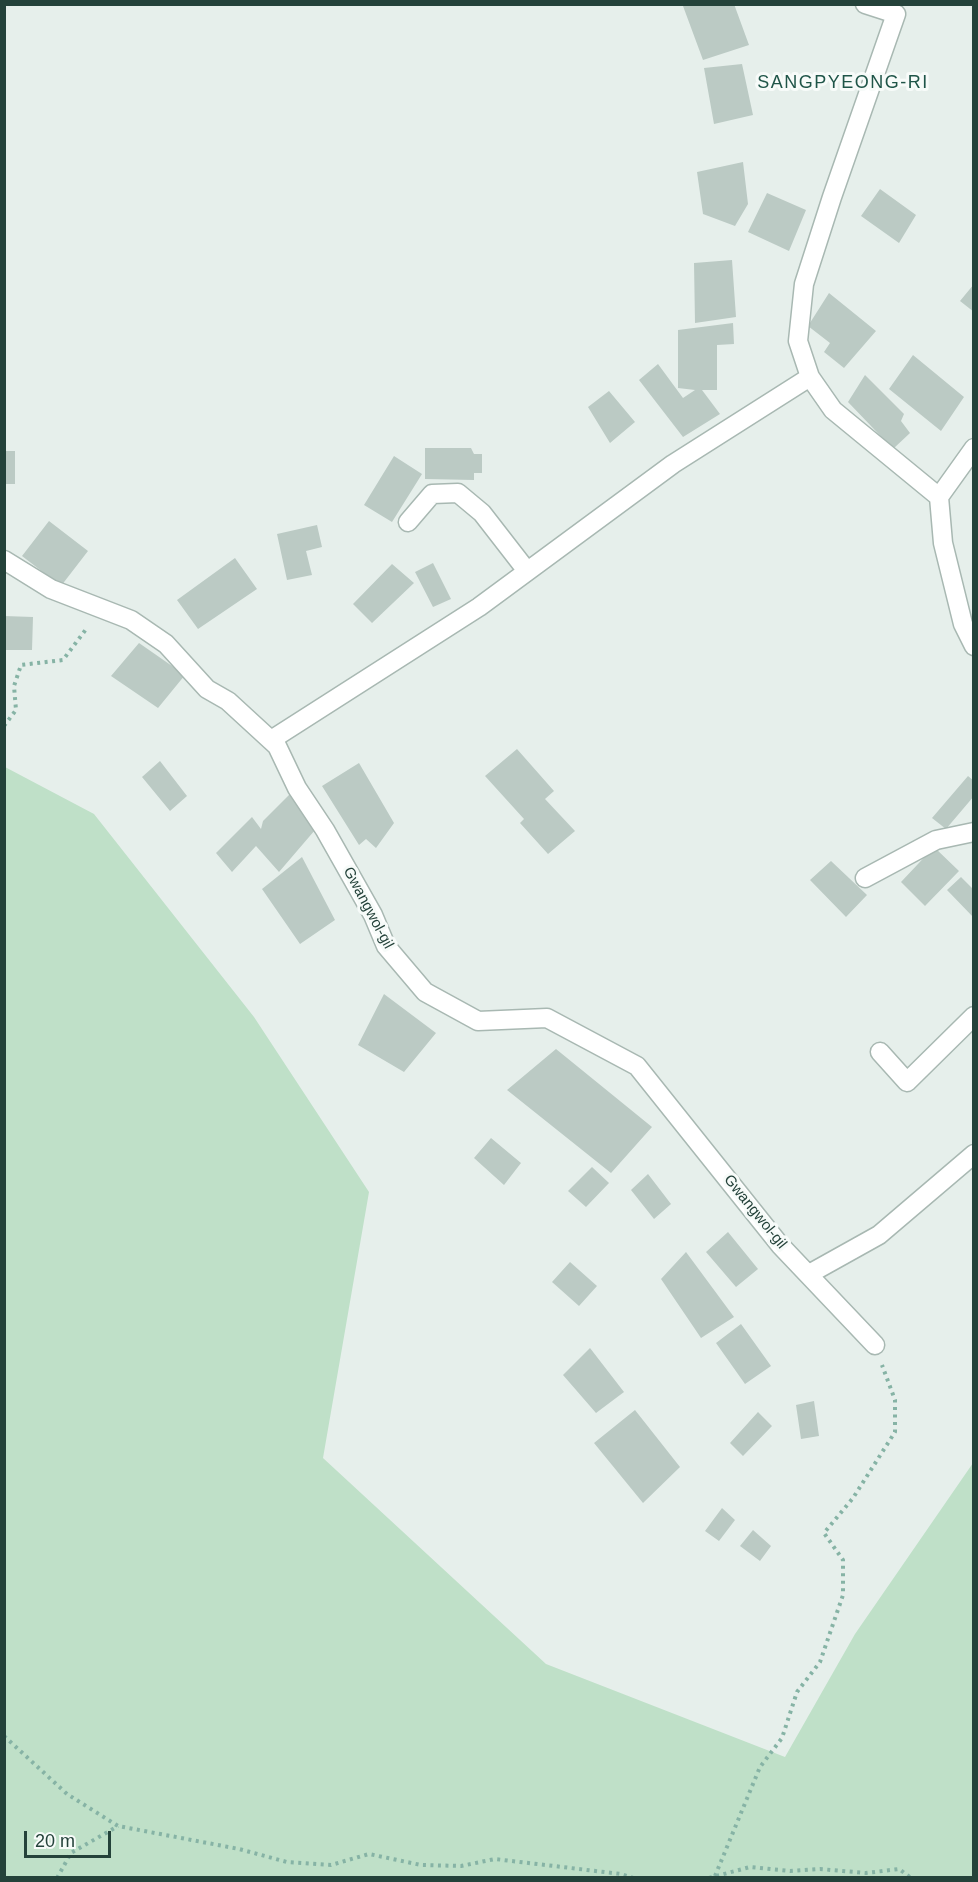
<!DOCTYPE html>
<style>
body{margin:0}
#map{position:relative;width:978px;height:1882px;overflow:hidden;background:#e6efeb;font-family:Helvetica,sans-serif}
canvas{display:block}
.frame{position:absolute;inset:0;border:6px solid #24423a;pointer-events:none}
.scale{position:absolute;left:24px;top:1831px;width:87px;height:27px;box-sizing:border-box;border:3px solid #24423a;border-top:0;padding-left:8px;font-size:18px;line-height:21px;white-space:nowrap;color:#24423a;-webkit-text-stroke:4px #f7fbf9;paint-order:stroke}
</style>
<div id="map">
<canvas width="978" height="1882"></canvas>
<div class="frame"></div>
<div class="scale">20 m</div>
</div>
<script>
const g = document.querySelector('canvas').getContext('2d');
g.lineJoin = 'round';
function fill(path, color) {
  g.fillStyle = color;
  g.fill(path, 'evenodd');
}
function shape(rows) {
  const path = new Path2D();
  for (const r of rows) {
    path.moveTo(r[0], r[1]);
    for (let i = 2; i < r.length; i += 2) path.lineTo(r[i], r[i + 1]);
  }
  return path;
}
function trace(path, color, width, dash) {
  g.strokeStyle = color;
  g.lineWidth = width;
  g.lineCap = dash ? 'butt' : 'round';
  g.setLineDash(dash || []);
  g.stroke(path);
}
function label(font, color, halo, rows, align = 'center') {
  g.font = font + ' Helvetica,sans-serif';
  g.lineWidth = 6;
  g.setLineDash([]);
  g.textBaseline = 'middle';
  g.strokeStyle = halo;
  g.fillStyle = color;
  for (const [text, x, y, turn = 0] of rows) {
    g.save();
    g.translate(x, y);
    g.rotate((+turn || 0) * Math.PI / 180);
    g.textAlign = isNaN(turn) ? turn : align;
    if (halo) g.strokeText(text, 0, 0);
    g.fillText(text, 0, 0);
    g.restore();
  }
}
fill(shape([
 [5,767,94,814,254,1017,369,1192,323,1458,546,1664,785,1757,855,1634,973,1463,973,1877,5,1877]
]), '#bfe0c8');
fill(shape([
 [688,4,734,4,749,45,703,60,683,6],
 [742,64,753,115,714,124,704,68],
 [743,162,748,204,735,226,703,214,697,172],
 [880,189,916,215,899,243,861,216],
 [767,193,806,210,789,251,748,232],
 [732,260,736,317,695,323,694,263],
 [974,284,974,312,960,301],
 [829,293,876,331,844,368,824,352,830,343,808,326],
 [733,323,734,344,717,345,717,390,702,390,720,414,683,437,639,380,658,364,683,398,695,390,678,388,678,330],
 [913,355,964,397,941,431,889,389],
 [865,375,904,414,901,421,910,433,893,449,848,402],
 [609,391,635,422,610,443,588,407],
 [425,448,471,448,474,454,482,454,482,473,474,473,474,480,425,479],
 [4,451,15,451,15,484,4,484],
 [394,456,422,474,392,522,364,505],
 [49,521,88,551,61,586,22,556],
 [317,525,322,547,306,551,312,575,287,580,277,534],
 [235,558,257,589,198,629,177,600],
 [433,563,451,599,433,607,415,572],
 [392,564,414,583,372,623,353,604],
 [4,616,33,617,32,650,4,650],
 [139,643,185,675,158,708,111,676],
 [517,749,554,791,545,799,575,831,548,854,520,823,524,819,485,776],
 [160,761,187,796,170,811,142,777],
 [359,763,394,823,376,848,366,839,359,845,322,786],
 [968,776,974,781,974,796,946,829,932,818],
 [291,793,315,830,279,872,256,846,232,872,216,853,252,817,261,829,263,821],
 [934,847,959,871,925,906,901,882],
 [302,857,335,920,300,944,262,889],
 [831,861,867,895,846,917,810,880],
 [961,877,974,890,974,918,947,890],
 [384,994,436,1033,404,1072,358,1045],
 [556,1049,652,1127,611,1173,507,1090],
 [491,1138,521,1163,504,1185,474,1158],
 [592,1167,609,1183,586,1207,568,1191],
 [648,1174,671,1204,654,1219,631,1190],
 [728,1232,758,1269,736,1287,706,1252],
 [686,1252,734,1317,701,1338,661,1279],
 [570,1262,597,1286,579,1306,552,1282],
 [741,1324,771,1366,745,1384,716,1343],
 [590,1348,624,1392,596,1413,563,1375],
 [814,1401,819,1436,801,1439,796,1405],
 [635,1410,680,1467,643,1503,594,1443],
 [758,1412,772,1426,743,1456,730,1443],
 [722,1508,735,1520,719,1541,705,1531],
 [753,1530,771,1546,760,1561,740,1546]
]), '#bbcac4');
const minor = shape([
 [865,4,896,14,832,197,804,284,798,341,810,377,833,410,939,497],
 [974,448,939,497,943,543,963,624,974,646],
 [408,522,432,494,458,493,482,513,527,571],
 [4,560,51,589,131,620,166,644,207,689,228,701,277,746,297,788,325,830,373,915,386,946,425,992,478,1021,547,1018,637,1066,780,1245,875,1345],
 [271,740,479,607,673,464,810,377],
 [865,878,936,840,974,832],
 [880,1052,907,1082,974,1016],
 [809,1274,879,1235,974,1154]
]);
trace(minor, '#a8b8b2', 21);
trace(shape([
 [4,726,16,710,14,686,21,665,63,660,87,628],
 [4,1736,67,1794,118,1826,239,1849,287,1862,331,1865,369,1854,421,1865,461,1866,495,1859,621,1874,633,1878],
 [715,1876,760,1767,782,1738,797,1692,820,1662,843,1595,843,1560,824,1533,853,1498,895,1432,895,1400,882,1365],
 [57,1878,71,1853,118,1826],
 [709,1878,750,1867,790,1871,820,1869,866,1873,899,1869,911,1878]
]), '#86b3a5', 4, [3, 4.5]);
trace(minor, '#fff', 18);
label('15px', '#24423a', '#f7fbf9', [
 ["Gwangwol-gil",368,908,62],
 ["Gwangwol-gil",755,1212,51]
]);
g.letterSpacing = '1.5px';
label('18px', '#1f5548', '#f7fbf9', [
 ["SANGPYEONG-RI",843,83]
]);
g.letterSpacing = '0px';
</script>
